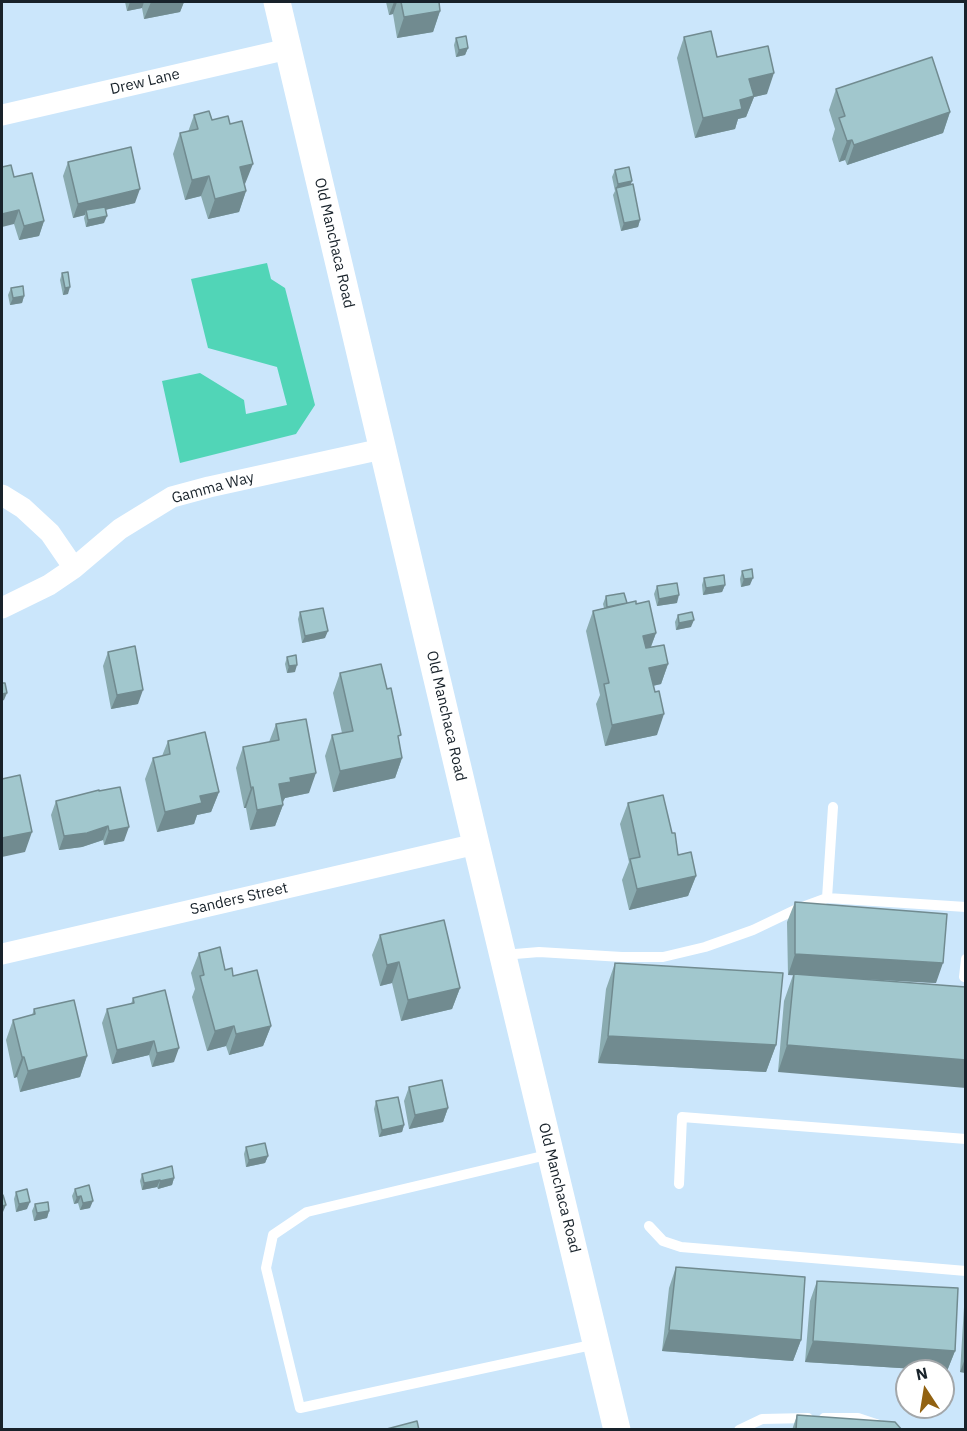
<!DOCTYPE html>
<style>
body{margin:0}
#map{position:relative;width:967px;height:1431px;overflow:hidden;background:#cbe6fb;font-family:"IBM Plex Sans",sans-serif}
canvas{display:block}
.frame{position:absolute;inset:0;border:3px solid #18222a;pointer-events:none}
.north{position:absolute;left:895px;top:1359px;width:60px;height:60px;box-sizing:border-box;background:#fff;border:2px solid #a3a7aa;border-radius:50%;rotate:348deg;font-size:16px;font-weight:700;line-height:24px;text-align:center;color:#18222a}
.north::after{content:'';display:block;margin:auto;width:21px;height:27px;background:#926211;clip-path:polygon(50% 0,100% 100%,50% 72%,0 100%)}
</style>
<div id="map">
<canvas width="967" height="1431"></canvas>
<div class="frame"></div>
<div class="north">N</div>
</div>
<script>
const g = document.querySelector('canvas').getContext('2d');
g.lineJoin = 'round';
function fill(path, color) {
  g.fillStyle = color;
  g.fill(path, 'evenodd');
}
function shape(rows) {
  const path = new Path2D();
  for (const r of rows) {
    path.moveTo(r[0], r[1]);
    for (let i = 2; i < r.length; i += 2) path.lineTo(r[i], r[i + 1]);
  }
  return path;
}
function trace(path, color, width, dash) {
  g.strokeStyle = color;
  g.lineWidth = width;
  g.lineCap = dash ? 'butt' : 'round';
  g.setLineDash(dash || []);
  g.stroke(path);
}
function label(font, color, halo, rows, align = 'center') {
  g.font = font + ' "IBM Plex Sans",sans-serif';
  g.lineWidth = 4.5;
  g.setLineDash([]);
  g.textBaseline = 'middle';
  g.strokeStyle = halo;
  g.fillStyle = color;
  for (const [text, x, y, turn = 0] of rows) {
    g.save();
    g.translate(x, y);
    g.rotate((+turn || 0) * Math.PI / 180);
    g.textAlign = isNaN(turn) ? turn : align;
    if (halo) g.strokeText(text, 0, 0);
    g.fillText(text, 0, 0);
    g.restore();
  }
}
fill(shape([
 [267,263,271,279,285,288,315,405,296,434,180,463,162,381,200,373,244,400,246,414,287,405,277,367,208,348,191,279]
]), '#51d5b7');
trace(shape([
 [827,898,833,807],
 [503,955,539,952,622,957,663,957,705,947,753,930,797,909,827,898,966,907],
 [964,977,966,959],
 [551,1154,307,1212,273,1235,266,1268,300,1408,596,1344],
 [679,1184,682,1117,966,1139],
 [649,1226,663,1241,681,1247,966,1271],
 [824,1418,858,1418,894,1430],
 [739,1430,762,1419,808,1418]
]), '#fff', 10);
trace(shape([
 [2,115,288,49],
 [2,495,23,508,50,533,74,568],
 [2,608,49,585,74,568,120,529,172,497,209,487,382,449],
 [2,954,476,844]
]), '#fff', 21);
trace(shape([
 [277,2,476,844,617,1430]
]), '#fff', 27);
fill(shape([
 [125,2,184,2,180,12,144,19,142,8,127,11],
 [386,2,439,2,440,11,433,32,397,38,393,14,389,15],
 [684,37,717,57,767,94,754,97,746,117,738,119,735,129,695,138,677,58],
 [456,38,468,48,465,55,456,57,454,45],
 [836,89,950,112,943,133,847,165,845,160,839,162,832,139,835,129,829,110],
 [194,115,212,120,245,184,244,184,246,191,239,212,208,219,201,196,185,200,173,154,180,133,188,132],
 [68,162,135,203,105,210,104,223,86,227,84,218,85,215,73,218,63,176],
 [615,170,632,181,630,185,640,220,638,227,621,231,613,195,615,191,612,177],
 [14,177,44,221,39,236,19,240,14,224],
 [62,273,68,294,63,295,60,280],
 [11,288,24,296,22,303,10,305,8,295],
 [742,571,750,585,741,587,740,579],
 [704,578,725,585,722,592,703,595,702,585],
 [657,586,677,603,657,606,654,594],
 [606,596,627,603,636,604,656,633,651,647,668,664,661,684,653,686,657,735,605,746,596,704,600,695,586,631,593,611,604,608,603,604],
 [300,612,325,638,302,643,298,619],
 [678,615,691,627,676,630,675,622],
 [108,652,138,704,111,709,103,666],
 [287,657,295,672,287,673,285,664],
 [340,673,402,758,395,778,333,792,325,756,332,735,342,733,333,693],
 [276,724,309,793,285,798,282,802,283,805,275,826,250,830,246,808,244,808,236,768,243,747,269,742],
 [168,741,219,792,211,812,197,815,194,824,157,832,145,779,153,758,162,756],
 [99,790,124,841,104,845,103,840,82,847,59,850,51,815,56,801],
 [628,803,672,833,678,855,696,876,688,896,629,910,622,880,629,862,620,824],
 [795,902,936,983,863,979,778,1072,784,1001,793,975,788,975,787,922],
 [380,935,460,988,452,1009,401,1021,392,983,380,986,372,955],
 [199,953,233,976,271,1026,263,1046,229,1055,226,1046,207,1051,192,997,195,989,191,973],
 [615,963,776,1045,766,1072,598,1063,606,989],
 [133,998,174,1062,152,1067,149,1055,112,1064,102,1023,107,1009,131,1004],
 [34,1009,87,1056,80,1077,20,1092,17,1077,14,1078,6,1040,13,1020,32,1015],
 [409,1087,448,1108,443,1122,409,1129,404,1101],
 [376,1101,404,1125,402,1132,379,1137,374,1109],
 [246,1147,268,1156,265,1163,246,1167,244,1154],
 [142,1174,174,1178,172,1185,158,1189,157,1187,142,1190,140,1181],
 [75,1189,90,1208,80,1210,78,1203,74,1204,72,1196],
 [16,1192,27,1209,16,1212,14,1199],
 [35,1204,49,1211,47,1218,34,1221,32,1211],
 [676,1267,801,1340,793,1361,662,1351,669,1288],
 [817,1281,955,1351,947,1371,805,1362,810,1301],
 [966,1304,966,1373,960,1372,964,1307],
 [797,1415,902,1430,792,1430]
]), '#8aabb0');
fill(shape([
 [130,2,144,2,142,8,127,11],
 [151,2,184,2,180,12,144,19],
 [394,2,397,2,393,14,389,15],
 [440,11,433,32,397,38,404,17],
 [468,48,465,55,456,57,459,50],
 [774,73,767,94,754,97,746,117,738,119,735,129,695,138,703,118,749,79],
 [950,112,943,133,847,165,854,145],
 [852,140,845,160,839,162,847,141],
 [253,164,245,184,233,187,240,167],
 [209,176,201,196,185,200,192,180],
 [632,181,629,188,616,188,618,184],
 [140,189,135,203,87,214,86,210,85,215,73,218,78,204],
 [246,191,239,212,208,219,215,199],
 [19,210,14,224,2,227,2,214],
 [107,216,104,223,86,227,88,220],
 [640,220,638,227,621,231,624,223],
 [44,221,39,236,19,240,24,226],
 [70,287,68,294,63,295,65,288],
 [24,296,22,303,10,305,13,298],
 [753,578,750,585,741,587,744,579],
 [725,585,722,592,703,595,706,588],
 [679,595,677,603,657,606,659,599],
 [694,620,691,627,676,630,679,623],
 [328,631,325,638,302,643,305,636],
 [656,633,648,654,635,656,643,636],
 [668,664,661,684,642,688,649,668],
 [297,665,295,672,287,673,289,666],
 [143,690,138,704,111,709,117,695],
 [7,693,4,700,2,701,2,694],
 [664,714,657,735,605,746,612,725],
 [402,758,395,778,333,792,340,771],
 [316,773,309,793,285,798,283,802,271,805,279,784,290,778],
 [253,787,246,808,244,808,251,788],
 [219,792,211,812,197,815,194,824,157,832,165,812,200,796],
 [283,805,275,826,250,830,257,810],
 [108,826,103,840,82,847,59,850,64,836],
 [129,827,124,841,104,845,109,831],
 [32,832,25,852,2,857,2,838],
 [696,876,688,896,629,910,637,889],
 [795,954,943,963,936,983,788,975],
 [399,962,392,983,380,986,387,965],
 [460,988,452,1009,401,1021,408,1000],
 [234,1026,226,1046,207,1051,215,1031],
 [271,1026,263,1046,229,1055,236,1034],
 [608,1036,776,1045,766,1072,598,1063],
 [154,1041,149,1055,112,1064,117,1050],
 [787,1045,966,1060,966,1088,778,1072],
 [179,1048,174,1062,152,1067,157,1053],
 [87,1056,80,1077,20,1092,28,1071],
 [22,1057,24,1057,17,1077,14,1078],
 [448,1108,443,1122,409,1129,415,1115],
 [404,1125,402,1132,379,1137,382,1130],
 [268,1156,265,1163,246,1167,249,1160],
 [174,1178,172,1185,158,1189,160,1181],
 [160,1180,157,1187,142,1190,144,1183],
 [81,1196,78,1203,74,1204,77,1197],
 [93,1201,90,1208,80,1210,83,1203],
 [30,1202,27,1209,16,1212,19,1204],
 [6,1205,3,1212,2,1213,2,1206],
 [49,1211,47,1218,34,1221,37,1213],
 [669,1330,801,1340,793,1361,662,1351],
 [813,1341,955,1351,947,1371,805,1362],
 [966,1356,966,1373,960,1372]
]), '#718b90');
const building = shape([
 [401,2,439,2,440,11,404,17,401,2],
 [711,31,717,57,768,46,774,73,749,79,754,96,740,100,742,109,703,118,684,37,711,31],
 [466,36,468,48,459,50,456,38,466,36],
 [932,57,950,112,854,145,852,140,847,141,839,118,845,116,836,89,932,57],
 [209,111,212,120,228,116,230,124,242,121,253,164,240,167,246,191,215,199,209,176,192,180,180,133,198,129,194,115,209,111],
 [131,147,140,189,78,204,68,162,131,147],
 [11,165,14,177,32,173,44,221,24,226,19,210,2,214,2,167,11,165],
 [629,167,632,181,618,184,615,170,629,167],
 [633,184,640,220,624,223,616,188,633,184],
 [105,207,107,216,88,220,86,210,105,207],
 [68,272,70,287,65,288,62,273,68,272],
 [23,286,24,296,13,298,11,288,23,286],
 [752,569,753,578,744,579,742,571,752,569],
 [724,575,725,585,706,588,704,578,724,575],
 [677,583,679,595,659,599,657,586,677,583],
 [624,593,627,603,607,607,606,596,624,593],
 [636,601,636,604,649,601,656,633,643,636,646,648,664,645,668,664,649,668,655,692,659,691,664,714,612,725,604,684,609,683,593,611,636,601],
 [323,608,328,631,305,636,300,612,323,608],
 [692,612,694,620,679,623,678,615,692,612],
 [135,646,143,690,117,695,108,652,135,646],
 [296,655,297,665,289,666,287,657,296,655],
 [381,664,387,689,391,688,401,735,398,736,402,758,340,771,332,735,353,731,340,673,381,664],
 [2,683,5,683,7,693,2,694,2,683],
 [306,719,316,773,290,778,291,782,279,784,283,805,257,810,253,787,251,788,243,747,279,740,276,724,306,719],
 [205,732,219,792,200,796,202,803,165,812,153,758,170,754,168,741,205,732],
 [20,775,32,832,2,838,2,779,20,775],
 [120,787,129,827,109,831,108,826,87,833,64,836,56,801,99,790,99,791,120,787],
 [663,795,672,833,675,833,678,855,691,852,696,876,637,889,630,859,640,857,628,803,663,795],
 [795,902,947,914,943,963,795,954,795,902],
 [444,920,460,988,408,1000,399,962,387,965,380,935,444,920],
 [220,947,225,970,232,968,233,976,257,970,271,1026,236,1034,234,1026,215,1031,200,976,204,975,199,953,220,947],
 [615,963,783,973,776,1045,608,1036,615,963],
 [794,974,966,987,966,1060,787,1045,794,974],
 [165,990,179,1048,157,1053,154,1041,117,1050,107,1009,134,1003,133,998,165,990],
 [74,1000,87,1056,28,1071,24,1057,22,1057,13,1020,35,1014,34,1009,74,1000],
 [442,1080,448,1108,415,1115,409,1087,442,1080],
 [398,1097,404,1125,382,1130,376,1101,398,1097],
 [265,1143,268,1156,249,1160,246,1147,265,1143],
 [172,1166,174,1178,160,1181,160,1180,144,1183,142,1174,172,1166],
 [89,1185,93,1201,83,1203,81,1196,77,1197,75,1189,89,1185],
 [27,1189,30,1202,19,1204,16,1192,27,1189],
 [2,1195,3,1195,6,1205,2,1206,2,1195],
 [48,1202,49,1211,37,1213,35,1204,48,1202],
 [676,1267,805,1277,801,1340,669,1330,676,1267],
 [817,1281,958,1288,955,1351,813,1341,817,1281],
 [797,1415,895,1422,902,1430,796,1430,797,1415],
 [417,1421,419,1430,383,1430,417,1421]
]);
fill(building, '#a1c7cd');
trace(building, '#718b90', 1.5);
label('15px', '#18222a', '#fff', [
 ["Drew Lane",145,82,-13],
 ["Old Manchaca Road",334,243,77],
 ["Gamma Way",213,488,-15],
 ["Old Manchaca Road",446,716,77],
 ["Sanders Street",239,899,-13],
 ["Old Manchaca Road",559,1188,76]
]);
</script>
